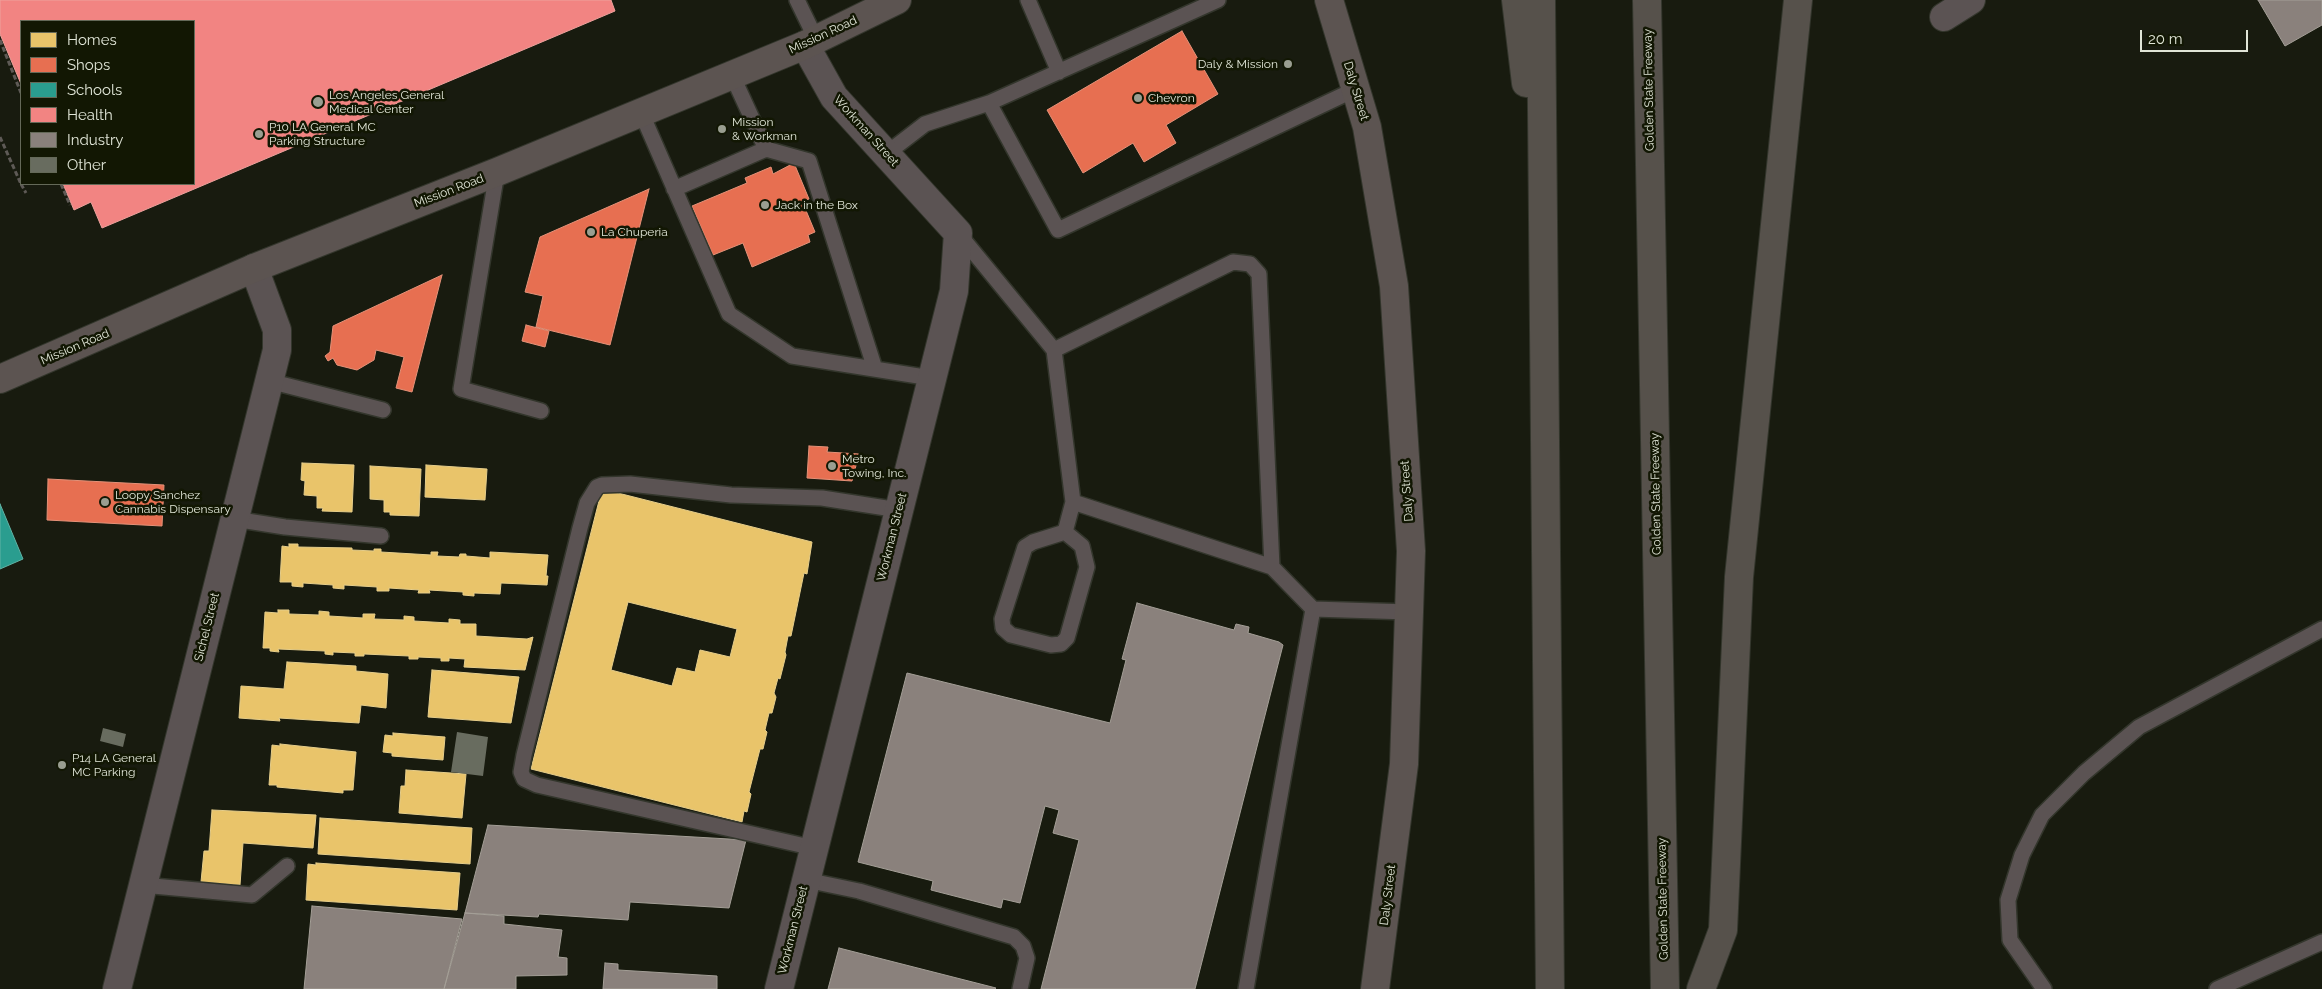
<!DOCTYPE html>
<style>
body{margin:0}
#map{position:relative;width:2322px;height:989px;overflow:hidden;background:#181b0f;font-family:Raleway,sans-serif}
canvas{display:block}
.legend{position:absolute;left:20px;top:20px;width:175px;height:165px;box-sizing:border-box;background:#121703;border:1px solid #646958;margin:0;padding:6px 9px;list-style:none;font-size:15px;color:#e0e5d7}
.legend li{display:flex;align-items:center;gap:10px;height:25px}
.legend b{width:25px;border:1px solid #646958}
.scale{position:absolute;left:2140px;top:30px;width:108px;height:22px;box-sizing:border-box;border:2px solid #e0e5d7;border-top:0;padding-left:6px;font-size:15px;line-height:18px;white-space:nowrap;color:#e0e5d7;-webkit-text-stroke:4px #121703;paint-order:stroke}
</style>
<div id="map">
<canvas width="2322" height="989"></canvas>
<ul class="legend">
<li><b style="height:14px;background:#e9c46a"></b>Homes</li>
<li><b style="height:14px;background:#e76f51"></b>Shops</li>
<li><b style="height:14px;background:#2a9d8f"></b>Schools</li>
<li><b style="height:14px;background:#f28482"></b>Health</li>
<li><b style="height:14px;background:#8a817c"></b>Industry</li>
<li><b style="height:14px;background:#686c5f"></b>Other</li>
</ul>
<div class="scale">20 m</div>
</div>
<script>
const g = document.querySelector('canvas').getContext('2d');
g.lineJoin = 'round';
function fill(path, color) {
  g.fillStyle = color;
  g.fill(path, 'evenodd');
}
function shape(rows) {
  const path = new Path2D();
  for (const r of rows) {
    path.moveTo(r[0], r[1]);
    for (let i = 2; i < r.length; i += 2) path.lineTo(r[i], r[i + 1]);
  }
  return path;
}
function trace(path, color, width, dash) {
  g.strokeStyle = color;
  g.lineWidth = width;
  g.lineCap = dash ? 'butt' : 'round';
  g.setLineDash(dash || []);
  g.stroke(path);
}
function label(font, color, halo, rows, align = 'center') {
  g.font = font + ' Raleway,sans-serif';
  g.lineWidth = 5;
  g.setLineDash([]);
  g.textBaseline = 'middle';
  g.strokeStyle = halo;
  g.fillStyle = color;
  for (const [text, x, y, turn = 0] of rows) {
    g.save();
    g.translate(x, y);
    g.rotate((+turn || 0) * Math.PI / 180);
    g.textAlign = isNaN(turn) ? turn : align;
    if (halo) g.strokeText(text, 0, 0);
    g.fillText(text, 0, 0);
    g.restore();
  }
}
const homes = shape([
 [302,463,354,465,352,512,322,511,323,508,317,508,317,496,304,495,305,481,301,480,302,463],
 [426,465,487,469,485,500,425,497,426,465],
 [370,466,421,469,419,516,390,515,390,512,384,512,384,500,370,499,370,466],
 [602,489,812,542,807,574,804,573,791,636,788,636,785,652,786,655,780,679,778,678,774,693,776,697,772,713,769,713,765,730,767,732,763,749,760,749,749,792,751,794,747,812,744,811,742,822,531,769,602,489],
 [628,602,737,629,730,657,700,650,695,672,677,668,672,686,611,670,628,602],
 [289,544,298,544,298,547,352,548,352,550,374,551,374,549,381,549,381,552,431,555,431,552,438,552,437,556,459,557,460,554,466,554,466,556,490,558,490,552,548,555,546,576,548,576,547,585,501,583,500,594,474,593,474,596,463,595,463,592,429,590,430,593,418,593,419,590,389,588,389,591,377,591,377,587,344,585,344,589,333,588,333,585,303,583,303,587,292,586,292,582,280,582,282,546,289,547,289,544],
 [278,610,289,610,289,614,319,615,319,611,329,612,329,616,363,618,363,614,375,614,374,619,404,620,404,616,414,617,414,621,449,623,449,619,460,620,460,624,476,624,476,636,527,639,533,637,525,670,464,667,465,659,449,658,449,661,441,661,441,658,418,657,418,659,409,659,409,656,364,654,364,656,355,656,355,653,333,652,333,655,325,654,325,651,278,649,279,652,270,651,270,648,263,648,265,612,278,613,278,610],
 [287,662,356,666,356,671,388,674,386,708,361,705,359,723,279,718,280,721,239,718,241,686,284,689,287,662],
 [432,670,519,677,511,723,428,717,432,670],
 [393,733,445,737,443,760,392,756,392,753,383,752,385,735,393,736,393,733],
 [280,744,356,752,353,790,343,790,343,793,277,787,277,785,269,785,272,745,280,746,280,744],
 [406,770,466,774,462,818,399,813,401,786,405,786,406,770],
 [212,810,316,815,313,848,243,843,240,885,201,882,204,851,209,851,212,810],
 [320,818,472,828,470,864,318,854,320,818],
 [316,863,460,873,457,910,306,900,308,864,316,865,316,863]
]);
fill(homes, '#e9c46a');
trace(homes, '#e6ce8b', 1);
const shops = shape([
 [1182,31,1218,94,1166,125,1176,143,1144,162,1133,143,1083,173,1047,110,1182,31],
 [794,163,809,199,802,201,815,232,808,235,810,242,752,267,743,243,713,255,692,206,747,183,745,178,771,167,773,174,794,163],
 [649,189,610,345,536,327,543,296,525,292,540,237,649,189],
 [442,275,412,392,396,388,404,357,376,350,374,360,357,370,337,365,333,358,328,361,325,356,330,352,333,326,442,275],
 [526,325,549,331,545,347,522,341,526,325],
 [809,446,828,447,827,452,859,454,852,481,807,478,809,446],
 [48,479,164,485,162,526,47,520,48,479]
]);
fill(shops, '#e76f51');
trace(shops, '#e59279', 1);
const schools = shape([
 [0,504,23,559,0,569,0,504]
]);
fill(schools, '#2a9d8f');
trace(schools, '#61b3a5', 1);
const health = shape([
 [0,0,611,0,615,11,102,228,91,202,74,210,63,184,194,184,194,21,21,21,21,84,0,34,0,0]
]);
fill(health, '#f28482');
trace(health, '#eda19c', 1);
const industry = shape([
 [2258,0,2322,0,2322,25,2285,46,2258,0],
 [1137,603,1234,630,1236,624,1249,627,1248,633,1279,642,1283,645,1195,989,1041,989,1079,840,1053,833,1059,810,1045,806,1020,903,1003,899,1001,908,931,890,933,881,858,862,907,673,1110,723,1126,660,1122,659,1137,603],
 [488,825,746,840,729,908,630,902,628,920,539,914,538,917,465,913,488,825],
 [312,906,462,919,444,989,304,989,312,906],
 [465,913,504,916,504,924,562,930,558,957,567,958,567,975,516,976,516,989,444,989,465,913],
 [839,948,996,988,995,989,828,989,839,948],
 [605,963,618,964,618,970,717,976,717,989,603,989,605,963]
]);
fill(industry, '#8a817c');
trace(industry, '#a49f97', 1);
fill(shape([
 [103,728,126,734,123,747,100,741],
 [457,732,488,737,483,776,451,772]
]), '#686c5f');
const lane = shape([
 [797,0,816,39],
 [1028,0,1059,72],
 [1218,0,989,103,1058,230,1356,89],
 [732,75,766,149,809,161,875,369],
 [641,112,729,314,792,356,931,378],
 [886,154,925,124,989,103],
 [497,172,461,389,541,411],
 [674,189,766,149],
 [958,233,1054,350,1073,502,1065,532],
 [1054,350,1233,262,1250,264,1259,274,1272,567],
 [269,381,383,410],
 [1073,502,1272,567,1313,609],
 [234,519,285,527,381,536],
 [1065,532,1082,546,1087,567,1067,638,1061,644,1051,645,1011,635,1003,628,1002,619,1025,547,1033,542,1065,532],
 [814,848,537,785,524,779,521,772,524,755,580,528,587,503,597,487,602,485,630,484,731,495,822,498,899,510],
 [806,880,859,891,1014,937,1023,946,1027,958,1020,989],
 [142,885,252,895,287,866],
 [1246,989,1313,609,1409,612],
 [2044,989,2010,940,2008,900,2022,855,2042,815,2084,773,2139,727,2322,629],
 [2217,989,2322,942]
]);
const street = shape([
 [1944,17,1971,0],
 [117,989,277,350,277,330,254,268],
 [779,989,954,291,958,233,834,97,805,45]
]);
const primary = shape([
 [1329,0,1367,127,1394,286,1411,551,1404,764,1375,989],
 [0,379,254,268,497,172,805,45,897,0]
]);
const highway = shape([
 [1516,0,1526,83],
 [1541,0,1550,989],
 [1647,0,1665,989],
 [1701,989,1723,930,1739,577,1798,0]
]);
trace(lane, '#33362c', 18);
trace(street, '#33362c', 30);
trace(primary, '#33362c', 30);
trace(highway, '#33362c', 30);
trace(shape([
 [0,40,21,93],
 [0,137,21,184],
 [21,184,26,193],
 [61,184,70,205]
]), '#5e5a56', 3, [5, 2.5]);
trace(lane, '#5b5353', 15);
trace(street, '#5b5353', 28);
trace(primary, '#5c5451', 28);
trace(highway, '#56514b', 28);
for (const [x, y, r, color] of [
 [1288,64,5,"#9a9e91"],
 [1138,98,5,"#9a9e91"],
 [318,102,6,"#9a9e91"],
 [722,129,5,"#9a9e91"],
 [259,134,5,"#9a9e91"],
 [765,205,5,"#9a9e91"],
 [591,232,5,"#9a9e91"],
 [832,466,5,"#9a9e91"],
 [105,502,5,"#9a9e91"],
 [62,765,5,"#9a9e91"]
]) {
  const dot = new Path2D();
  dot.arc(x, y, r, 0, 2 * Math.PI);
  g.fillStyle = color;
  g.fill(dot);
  trace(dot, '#121703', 2);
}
label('12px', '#e0e5d7', '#121703', [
 ["Mission Road",823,35,-25],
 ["Golden State Freeway",1649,90,-91],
 ["Daly Street",1356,91,73],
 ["Workman Street",866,131,48],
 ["Mission Road",449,191,-21],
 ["Mission Road",75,347,-23],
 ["Daly Street",1407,491,-94],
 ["Golden State Freeway",1656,494,-91],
 ["Workman Street",892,537,-76],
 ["Sichel Street",207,627,-76],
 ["Daly Street",1388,895,-83],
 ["Golden State Freeway",1663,899,-91],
 ["Workman Street",793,930,-76]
]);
label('12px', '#e0e5d7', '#121703', [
 ["Daly & Mission",1278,64,"right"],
 ["Los Angeles General",329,95],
 ["Medical Center",329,109],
 ["Chevron",1148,98],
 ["Mission",732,122],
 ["& Workman",732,136],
 ["P10 LA General MC",269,127],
 ["Parking Structure",269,141],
 ["Jack in the Box",775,205],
 ["La Chuperia",601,232],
 ["Metro",842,459],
 ["Towing, Inc.",842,473],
 ["Loopy Sanchez",115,495],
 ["Cannabis Dispensary",115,509],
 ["P14 LA General",72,758],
 ["MC Parking",72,772]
], 'left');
</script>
